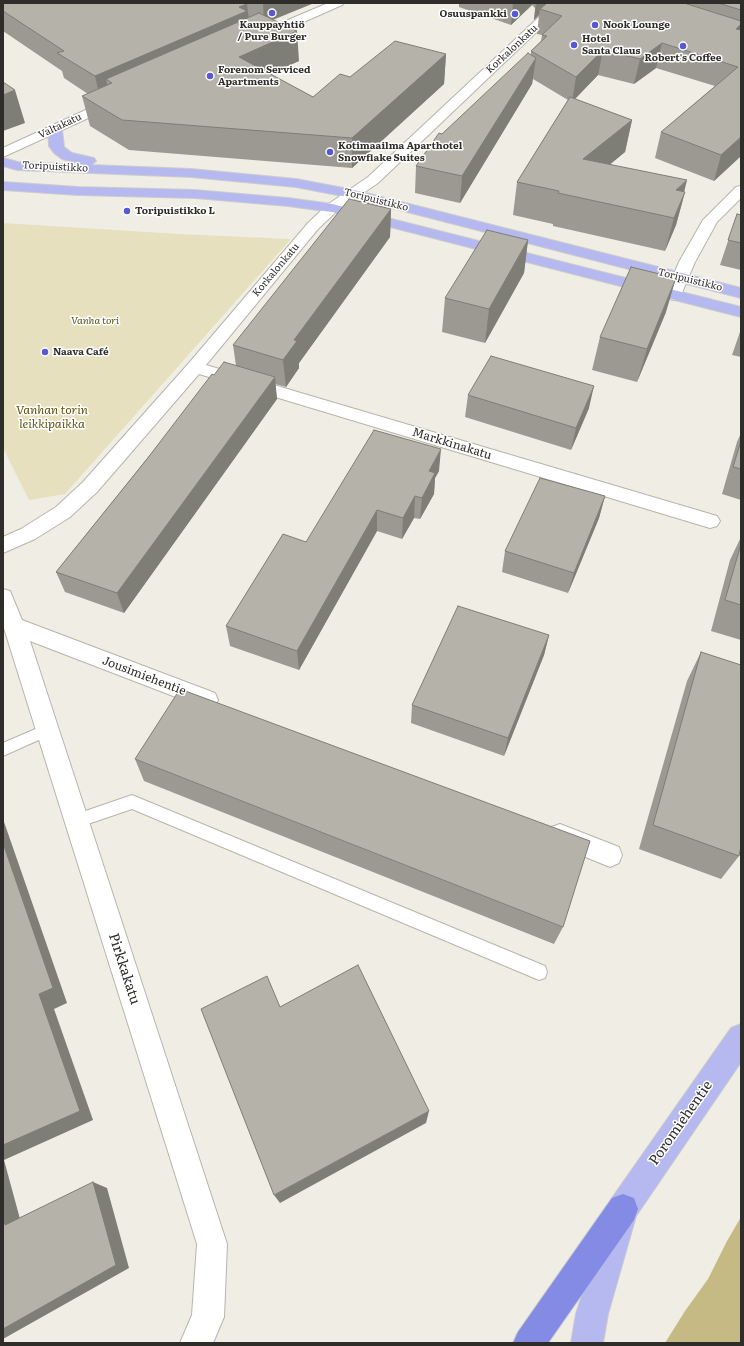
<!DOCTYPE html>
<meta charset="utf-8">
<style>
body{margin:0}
#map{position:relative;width:744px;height:1346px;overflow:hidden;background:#f0eee4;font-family:Literata,serif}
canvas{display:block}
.frame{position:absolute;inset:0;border:4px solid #2e2d29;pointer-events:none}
</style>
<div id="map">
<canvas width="744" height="1346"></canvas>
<div class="frame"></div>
</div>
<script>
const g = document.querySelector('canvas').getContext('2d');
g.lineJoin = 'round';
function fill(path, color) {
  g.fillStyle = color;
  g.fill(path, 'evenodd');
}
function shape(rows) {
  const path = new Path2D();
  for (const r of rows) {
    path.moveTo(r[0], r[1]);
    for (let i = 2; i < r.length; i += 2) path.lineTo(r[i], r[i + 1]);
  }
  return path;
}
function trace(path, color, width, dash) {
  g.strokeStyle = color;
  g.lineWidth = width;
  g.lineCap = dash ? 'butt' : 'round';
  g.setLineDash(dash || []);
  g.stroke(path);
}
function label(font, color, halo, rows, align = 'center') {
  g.font = font + ' Literata,serif';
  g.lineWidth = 3;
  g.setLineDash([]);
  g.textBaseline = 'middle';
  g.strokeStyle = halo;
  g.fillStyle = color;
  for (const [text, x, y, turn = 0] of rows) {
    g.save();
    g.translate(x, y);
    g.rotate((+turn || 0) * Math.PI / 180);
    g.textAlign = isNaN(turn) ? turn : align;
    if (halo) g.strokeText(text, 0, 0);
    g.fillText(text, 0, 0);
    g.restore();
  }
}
fill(shape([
 [3,223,179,234,291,239,65,494,29,500,3,448]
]), '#e6e0be');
fill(shape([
 [741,1217,741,1343,665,1343,685,1311,708,1279,727,1241]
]), '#c5ba84');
const lane = shape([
 [47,724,52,726,54,730,52,734,3,756,3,743,47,724],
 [132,795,545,966,547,972,545,978,539,980,132,809,76,828,71,826,68,821,71,816,132,795]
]);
const street = shape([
 [554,3,567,3,378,183,337,211,318,229,206,365,717,516,720,521,717,526,710,528,199,374,97,492,70,517,35,539,3,553,3,537,21,529,56,507,83,482,189,363,308,223,327,205,368,177,554,3],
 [741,186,741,198,717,222,695,262,681,295,679,298,673,300,667,298,665,295,679,262,703,220,736,187,741,186],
 [3,589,10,591,22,620,215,693,218,700,215,707,207,709,30,641,227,1244,224,1317,213,1343,180,1343,192,1315,197,1244,3,625,3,589],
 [560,824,619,847,622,855,619,863,610,867,551,843,548,835,551,827,560,824]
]);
const secondary = shape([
 [328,3,344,3,342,5,263,40,259,41,255,40,253,37,255,34,328,3],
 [114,97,119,98,121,101,119,104,3,157,3,148,114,97]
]);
const primary = shape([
 [55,125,60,126,62,129,64,147,72,153,94,158,96,161,91,165,191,169,296,179,354,190,741,288,741,298,353,198,296,187,191,177,17,170,3,166,3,158,18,162,86,165,62,159,54,153,49,146,48,129,50,126,55,125],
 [3,182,78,187,195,190,288,198,332,204,741,307,741,317,332,212,288,206,195,198,78,195,3,190,3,182],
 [741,1024,741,1062,636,1216,608,1314,603,1343,571,1343,576,1314,612,1198,731,1028,741,1024]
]);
const highway = shape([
 [623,1194,634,1198,638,1209,634,1220,548,1343,513,1343,518,1332,612,1198,623,1194]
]);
trace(lane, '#b6b5ab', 2);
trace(street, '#b6b5ab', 2);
trace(secondary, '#b6b5ab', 2);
trace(primary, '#cdcdcc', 2);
trace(highway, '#cdcdcc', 2);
fill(lane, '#fff');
fill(street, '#fff');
fill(secondary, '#fff');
fill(primary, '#b5b9ef');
fill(highway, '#848be5');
fill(shape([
 [3,3,314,3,273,20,299,61,270,74,313,97,350,77,446,54,444,84,352,168,129,150,90,126,82,96,88,94,64,78,62,71,3,31],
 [459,3,741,3,741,156,714,181,655,158,661,132,715,86,656,68,634,84,598,75,575,99,632,120,625,152,610,164,685,192,676,225,665,251,553,226,553,224,513,215,517,182,568,100,533,79,532,84,460,203,415,193,416,166,442,134,531,54,531,51,541,41,542,35,537,34,539,15,534,20,535,8,532,5,511,25,459,7],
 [391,209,390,237,299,363,299,368,286,387,275,384,277,399,124,613,65,592,56,572,214,375,236,366,233,345],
 [737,214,741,215,741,270,720,265],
 [528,240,524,273,485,343,442,332,445,298],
 [666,312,637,382,592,370,600,337],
 [741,329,741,357,732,355],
 [468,395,589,408,571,450,465,417],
 [741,433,741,500,722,494,737,442],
 [439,471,435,478,434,494,420,519,414,518,402,539,377,531,299,670,230,646,226,626,306,542],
 [605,496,599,518,568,593,502,572,505,551],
 [741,537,741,640,711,631,730,560],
 [549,635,544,655,504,756,411,723,412,705],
 [701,652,739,856,721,879,639,849,687,681],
 [135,759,563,927,554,944,144,781]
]), '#9b9991');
fill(shape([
 [263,3,314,3,264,23],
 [513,3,532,3,532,5,511,25],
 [536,3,552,3,540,9,539,15,534,20],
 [247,4,250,29,112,83,106,79,110,98,101,102,95,76,239,7],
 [741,24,741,32,736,29],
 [297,31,299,61,242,86,239,57],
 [662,43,656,68,634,84,640,59],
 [603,50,598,75,572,102,576,77],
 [446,54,444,84,352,168,352,138],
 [536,58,532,84,460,203,462,176],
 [15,90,25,123,3,131,3,95],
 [632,120,625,152,578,191,583,159],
 [741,137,741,156,714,181,721,155],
 [687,180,682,201,685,192,676,225,665,251,674,218,676,190],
 [391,209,390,237,299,363,299,368,286,387,283,360,294,340],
 [528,240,524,273,485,343,489,309],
 [676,278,666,312,637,382,647,349],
 [275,377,277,399,124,613,117,593],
 [594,386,589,408,571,450,576,428],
 [441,449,439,471,435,478,434,494,420,519,422,498,429,471],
 [415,496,414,518,402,539,403,518],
 [605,496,599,518,568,593,574,573],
 [377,510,377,531,299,670,297,651],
 [549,635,544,655,504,756,508,738],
 [3,819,67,1003,54,1009,93,1120,4,1160,23,1230,5,1225,3,1218,3,1145,39,994,3,843],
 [429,1111,426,1123,280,1203,274,1195],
 [93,1182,107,1188,129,1268,3,1339,3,1329]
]), '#7e7d76');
const building = shape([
 [3,3,245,3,247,4,239,7,247,11,95,76,57,53,64,51,3,11,3,3],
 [547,3,684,3,741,21,741,24,736,29,741,30,741,137,721,155,661,132,738,67,662,43,640,59,603,50,576,77,531,51,547,36,542,35,562,16,540,9,547,3],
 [718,3,741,3,741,10,718,3],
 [259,13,297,31,239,57,313,97,340,74,350,77,395,41,446,54,352,138,122,120,82,96,112,83,106,79,259,13],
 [528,53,536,58,462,176,416,166,439,133,442,134,528,53],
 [3,82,15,90,3,95,3,82],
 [570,97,632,120,583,159,687,180,676,190,685,192,674,218,558,193,559,191,517,182,570,97],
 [349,199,391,209,294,340,297,341,283,360,233,345,349,199],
 [737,214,741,215,741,243,728,240,737,214],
 [487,230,528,240,489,309,445,298,487,230],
 [631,267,676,278,647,349,600,337,631,267],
 [491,356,594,386,576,428,468,395,491,356],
 [224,362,275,377,117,593,56,572,147,459,212,374,214,375,224,362],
 [374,430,441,449,429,471,435,473,422,498,415,496,403,518,377,510,297,651,226,626,283,534,306,542,374,430],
 [741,441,741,469,733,467,741,441],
 [540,478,605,496,574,573,505,551,540,478],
 [741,544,741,605,725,600,741,544],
 [458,606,549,635,508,738,412,705,458,606],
 [701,652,741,665,741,846,739,856,653,825,701,652],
 [180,689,590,841,563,927,135,759,180,689],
 [3,843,53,988,39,994,80,1111,3,1145,3,843],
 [358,965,429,1111,274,1195,201,1009,267,976,280,1007,358,965],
 [93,1182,116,1265,3,1329,3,1218,5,1225,93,1182]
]);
fill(building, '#b4b2a9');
trace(building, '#7e7d76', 1);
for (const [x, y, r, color] of [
 [272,13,4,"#5958d0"],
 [515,14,4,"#5958d0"],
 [595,25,4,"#5958d0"],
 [574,45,4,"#5958d0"],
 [683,46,4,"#5958d0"],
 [210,76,4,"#5958d0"],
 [330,152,4,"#5958d0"],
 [127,211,4,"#5958d0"],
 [45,352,4,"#5958d0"]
]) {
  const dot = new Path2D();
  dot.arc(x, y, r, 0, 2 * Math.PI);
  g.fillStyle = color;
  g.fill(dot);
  trace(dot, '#fff', 1.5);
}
label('bold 10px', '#2e2d29', '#fff', [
 ["Osuuspankki",507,14,"right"],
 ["Kauppayhtiö",272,25,"center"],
 ["/ Pure Burger",272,37,"center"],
 ["Nook Lounge",603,25],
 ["Hotel",582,39],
 ["Santa Claus",582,51],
 ["Robert's Coffee",683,58,"center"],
 ["Forenom Serviced",218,70],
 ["Apartments",218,82],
 ["Kotimaailma Aparthotel",338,146],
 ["Snowflake Suites",338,158],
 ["Toripuistikko L",135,211],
 ["Naava Café",53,352]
], 'left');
label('10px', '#2e2d29', '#fff', [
 ["Korkalonkatu",512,49,-43],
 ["Valtakatu",60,126,-25],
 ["Toripuistikko",55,167,3],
 ["Toripuistikko",376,200,14],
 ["Korkalonkatu",276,270,-50],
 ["Toripuistikko",690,280,14]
]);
label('italic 10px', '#605514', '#fff', [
 ["Vanha tori",95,321]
]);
label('italic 12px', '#605514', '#fff', [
 ["Vanhan torin",52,410],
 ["leikkipaikka",52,424]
]);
label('12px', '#2e2d29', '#fff', [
 ["Markkinakatu",452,444,17],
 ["Jousimiehentie",144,676,21]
]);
label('14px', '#2e2d29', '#fff', [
 ["Pirkkakatu",124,969,72],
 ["Poromiehentie",681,1123,-55]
]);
</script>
